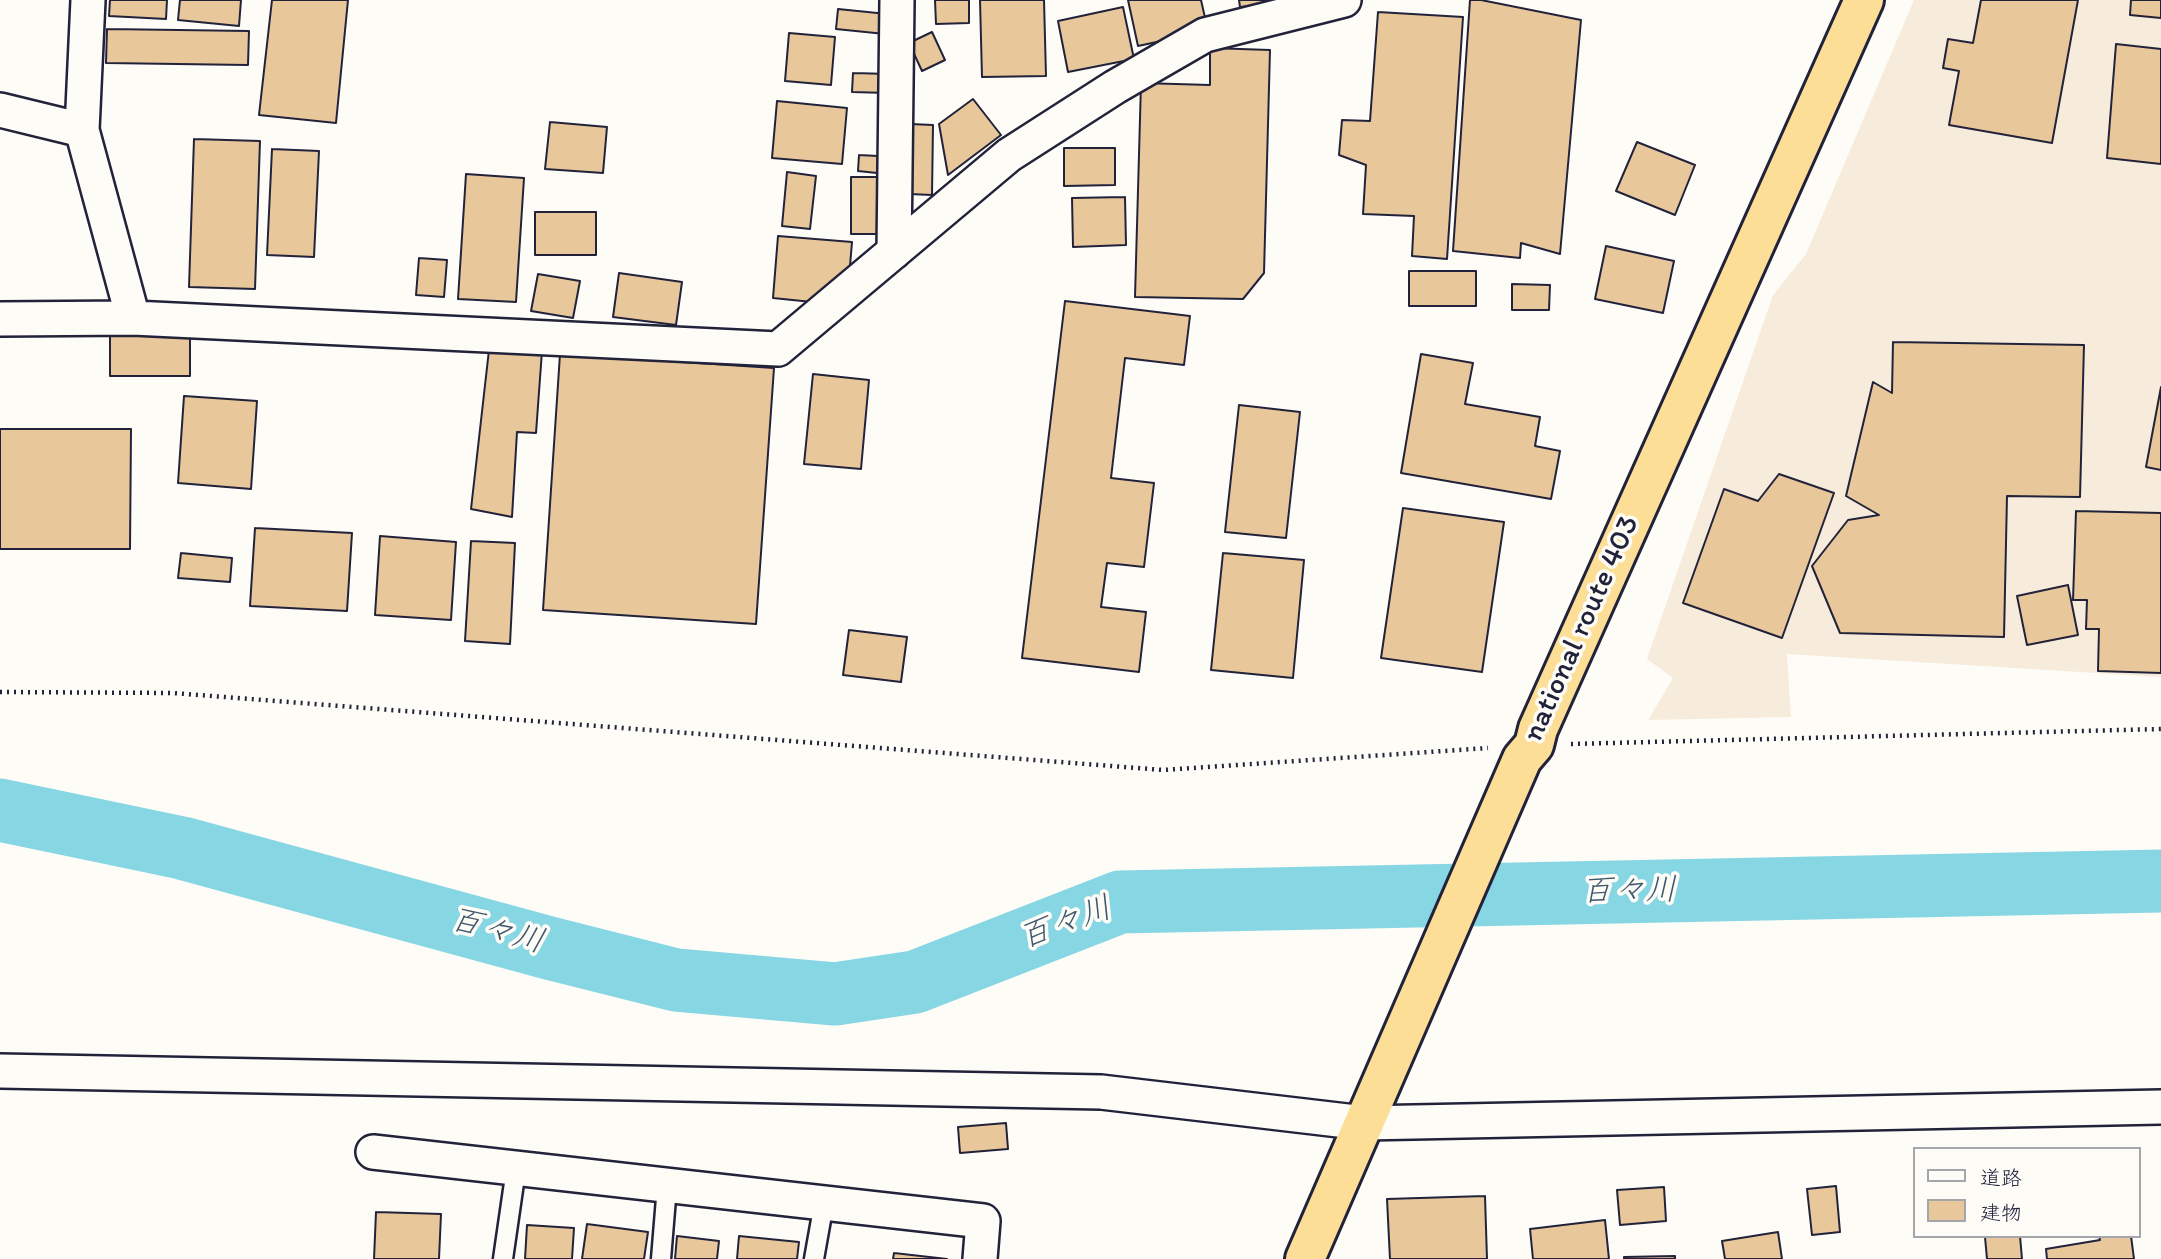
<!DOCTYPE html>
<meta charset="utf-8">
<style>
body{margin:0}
#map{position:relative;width:2161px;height:1259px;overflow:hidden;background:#fdfcf7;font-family:Itim,"Klee One",sans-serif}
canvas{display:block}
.legend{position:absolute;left:1913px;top:1147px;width:228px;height:91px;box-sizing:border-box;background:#fdfcf7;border:2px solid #a5a5ac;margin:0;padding:9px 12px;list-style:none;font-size:21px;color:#22223b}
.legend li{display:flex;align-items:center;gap:14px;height:35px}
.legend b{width:35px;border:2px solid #a5a5ac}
</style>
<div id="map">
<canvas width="2161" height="1259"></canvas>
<ul class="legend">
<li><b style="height:9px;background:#fdfcf7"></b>道路</li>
<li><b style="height:19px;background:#e8c89b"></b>建物</li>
</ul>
</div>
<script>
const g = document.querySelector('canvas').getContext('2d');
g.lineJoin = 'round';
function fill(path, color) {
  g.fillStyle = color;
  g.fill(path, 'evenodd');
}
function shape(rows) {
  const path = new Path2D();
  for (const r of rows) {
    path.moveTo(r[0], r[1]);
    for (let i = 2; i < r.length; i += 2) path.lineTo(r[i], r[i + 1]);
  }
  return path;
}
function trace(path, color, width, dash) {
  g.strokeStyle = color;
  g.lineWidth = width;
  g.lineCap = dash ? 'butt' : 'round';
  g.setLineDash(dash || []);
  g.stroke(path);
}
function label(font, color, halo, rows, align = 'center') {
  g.font = font + ' Itim,"Klee One",sans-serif';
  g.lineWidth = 7;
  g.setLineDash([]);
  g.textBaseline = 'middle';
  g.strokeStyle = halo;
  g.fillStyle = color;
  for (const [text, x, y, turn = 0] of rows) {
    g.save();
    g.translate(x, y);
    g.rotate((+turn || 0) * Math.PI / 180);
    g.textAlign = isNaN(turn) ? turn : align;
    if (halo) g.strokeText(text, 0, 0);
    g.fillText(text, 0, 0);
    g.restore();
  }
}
fill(shape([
 [1914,0,2161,0,2161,677,1787,654,1791,717,1648,720,1673,678,1647,659,1773,295,1806,254]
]), '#f7ecdb');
trace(shape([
 [0,810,182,848,549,948,676,980,835,994,915,982,1120,902,2161,881]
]), '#87d6e3', 63);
const building = shape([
 [110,0,167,0,166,19,109,16,110,0],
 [180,0,241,0,239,26,178,20,180,0],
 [272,0,348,0,336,123,259,115,272,0],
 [935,0,969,0,969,23,936,24,935,0],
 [980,0,1044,0,1046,76,982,77,980,0],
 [1128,0,1201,0,1208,31,1138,46,1128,0],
 [1239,0,1295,0,1295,2,1240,7,1239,0],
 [1470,0,1481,0,1581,20,1560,254,1521,243,1520,258,1453,251,1470,0],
 [1981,0,2078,0,2052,143,1949,125,1959,71,1943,68,1948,39,1973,43,1981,0],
 [2131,0,2161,0,2161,18,2130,15,2131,0],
 [1123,7,1134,59,1068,72,1058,21,1123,7],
 [838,9,887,14,885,34,836,29,838,9],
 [1378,12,1463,17,1447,259,1412,256,1414,216,1363,214,1366,165,1339,155,1342,120,1370,121,1378,12],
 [107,29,249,31,248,65,106,63,107,29],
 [932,32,945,60,922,71,909,43,932,32],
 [789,33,835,37,831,85,785,81,789,33],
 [2116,44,2161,49,2161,164,2107,158,2116,44],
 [1210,48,1270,50,1264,273,1243,299,1135,297,1141,83,1210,85,1210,48],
 [853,73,889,74,888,93,852,92,853,73],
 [973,99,1001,135,948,175,939,124,973,99],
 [777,101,847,108,842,164,772,158,777,101],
 [550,122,607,127,603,173,545,169,550,122],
 [910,124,933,125,932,195,909,194,910,124],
 [194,139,260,141,255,289,189,287,194,139],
 [1637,142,1695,165,1675,215,1616,191,1637,142],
 [1064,148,1115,148,1115,185,1064,186,1064,148],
 [272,149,319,151,314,257,267,255,272,149],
 [859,155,878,156,877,173,858,171,859,155],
 [787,172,816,176,810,229,782,226,787,172],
 [466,174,524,178,516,302,458,299,466,174],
 [851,177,879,177,879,234,851,234,851,177],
 [1125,197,1126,245,1073,247,1072,198,1125,197],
 [535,212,596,212,596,255,535,255,535,212],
 [778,236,852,242,849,278,812,302,773,298,778,236],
 [1606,246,1674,261,1663,313,1595,299,1606,246],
 [419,258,447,260,444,297,416,295,419,258],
 [1409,271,1476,271,1476,306,1409,306,1409,271],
 [619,273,682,282,676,325,613,317,619,273],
 [538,274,580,281,573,318,531,311,538,274],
 [1512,284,1550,285,1549,310,1512,310,1512,284],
 [1065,301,1190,316,1184,365,1125,358,1111,478,1154,483,1144,567,1107,563,1101,607,1146,612,1139,672,1022,658,1065,301],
 [110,334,190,334,190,376,110,376,110,334],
 [490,341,542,351,536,433,517,432,512,517,471,509,490,341],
 [1893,342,2084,345,2080,497,2007,496,2004,637,1840,633,1812,566,1848,520,1879,515,1846,496,1873,382,1892,393,1893,342],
 [560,354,774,368,756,624,543,610,560,354],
 [1421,354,1473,363,1465,404,1540,417,1535,446,1560,451,1551,499,1401,473,1421,354],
 [813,374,869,380,861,469,804,464,813,374],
 [2161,387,2161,470,2146,467,2161,387],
 [184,396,257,401,251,489,178,483,184,396],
 [1239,405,1300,412,1286,538,1225,532,1239,405],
 [0,429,131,429,130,549,0,549,0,429],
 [1779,474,1834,493,1782,638,1683,603,1724,489,1758,501,1779,474],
 [1403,508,1504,522,1482,672,1381,658,1403,508],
 [2076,511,2161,513,2161,673,2098,671,2099,629,2086,629,2087,600,2073,600,2076,511],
 [255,528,352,533,347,611,250,606,255,528],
 [380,536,456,542,451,620,375,615,380,536],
 [471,541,515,543,510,644,465,641,471,541],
 [181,553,232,558,230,582,178,578,181,553],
 [1223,553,1304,560,1293,678,1211,670,1223,553],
 [2068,585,2078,635,2027,645,2017,596,2068,585],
 [849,630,907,637,901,682,843,675,849,630],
 [1006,1123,1008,1149,960,1153,958,1127,1006,1123],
 [1836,1186,1840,1232,1812,1235,1807,1189,1836,1186],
 [1664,1187,1666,1221,1620,1225,1617,1190,1664,1187],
 [1485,1196,1487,1259,1390,1259,1387,1199,1485,1196],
 [376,1212,441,1214,439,1259,374,1259,376,1212],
 [1605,1220,1609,1259,1533,1259,1530,1229,1605,1220],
 [587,1224,648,1232,644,1259,582,1259,587,1224],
 [527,1225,574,1228,572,1259,525,1259,527,1225],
 [1778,1232,1782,1259,1725,1259,1722,1241,1778,1232],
 [677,1236,719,1241,717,1259,675,1259,677,1236],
 [739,1236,799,1242,797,1259,737,1259,739,1236],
 [2020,1236,2022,1259,1987,1259,1985,1237,2020,1236],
 [2099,1236,2131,1236,2134,1259,2047,1259,2046,1249,2100,1240,2099,1236],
 [894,1253,947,1259,893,1259,894,1253],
 [1675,1256,1675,1259,1624,1259,1624,1257,1675,1256]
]);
fill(building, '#e8c89b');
trace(building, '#22223b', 2);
const service = shape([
 [503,1259,516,1169],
 [661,1259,667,1186],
 [814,1259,824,1203]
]);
const minor = shape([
 [88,0,82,130,133,318],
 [0,110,82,130],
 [894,252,897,0],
 [0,319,133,318,778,349,1009,155,1115,87,1205,35,1344,0],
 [0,1071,1101,1092,1364,1123,2161,1107],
 [373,1152,983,1221,980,1259]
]);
const trunk = shape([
 [1305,1259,1522,759,1534,745,1538,729,1864,0]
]);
trace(service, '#22223b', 23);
trace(minor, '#22223b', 38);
trace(trunk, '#22223b', 44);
trace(shape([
 [0,692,173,693,1163,770,1488,748],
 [1571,744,2161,729]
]), '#22223b', 4.5, [2, 5]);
trace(service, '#fdfcf7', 18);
trace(minor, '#fdfcf7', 33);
trace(trunk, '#fdde96', 38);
label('30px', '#22223b', '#fdfcf7', [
 ["national route 403",1582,629,-66]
]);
label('italic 32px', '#40586d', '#fdfcf7', [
 ["百々川",1629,892,-1],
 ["百々川",1066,924,-20],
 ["百々川",497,932,15]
]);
</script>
